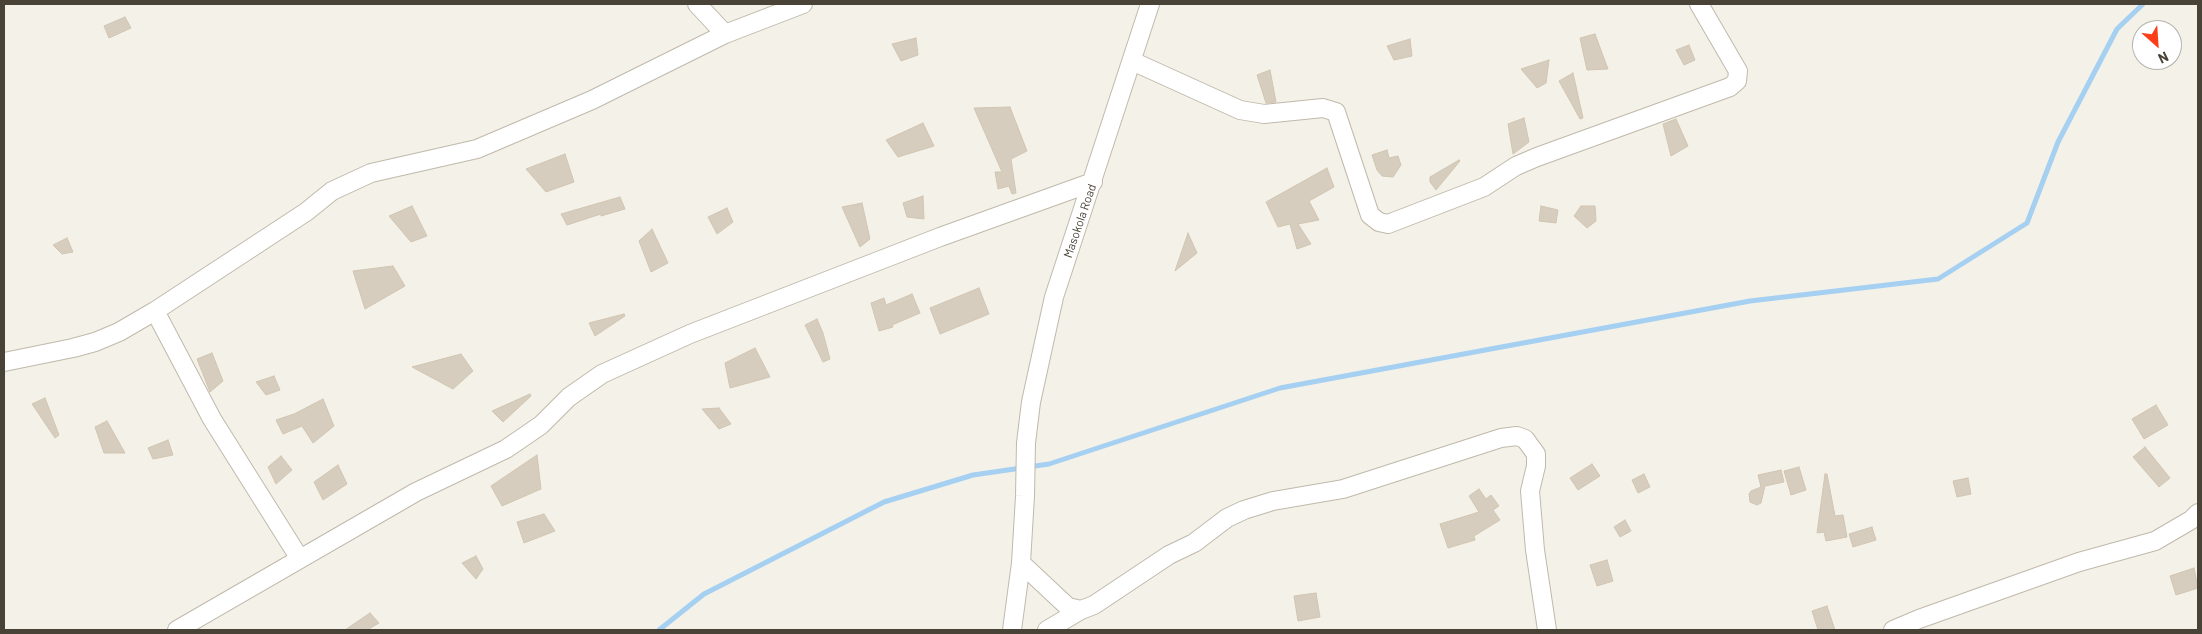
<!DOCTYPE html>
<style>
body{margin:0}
#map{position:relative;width:2202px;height:634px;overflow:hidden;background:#f4f1e8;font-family:Barlow,sans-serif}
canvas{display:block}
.frame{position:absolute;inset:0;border:5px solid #484237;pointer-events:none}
.north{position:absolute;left:2132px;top:20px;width:50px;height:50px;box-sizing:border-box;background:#fff;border:1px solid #b6b3af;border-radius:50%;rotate:154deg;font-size:14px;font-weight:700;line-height:20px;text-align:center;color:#484237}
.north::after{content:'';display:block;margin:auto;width:18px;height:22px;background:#fc3e18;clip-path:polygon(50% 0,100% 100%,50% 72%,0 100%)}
</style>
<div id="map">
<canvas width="2202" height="634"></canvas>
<div class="frame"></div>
<div class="north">N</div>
</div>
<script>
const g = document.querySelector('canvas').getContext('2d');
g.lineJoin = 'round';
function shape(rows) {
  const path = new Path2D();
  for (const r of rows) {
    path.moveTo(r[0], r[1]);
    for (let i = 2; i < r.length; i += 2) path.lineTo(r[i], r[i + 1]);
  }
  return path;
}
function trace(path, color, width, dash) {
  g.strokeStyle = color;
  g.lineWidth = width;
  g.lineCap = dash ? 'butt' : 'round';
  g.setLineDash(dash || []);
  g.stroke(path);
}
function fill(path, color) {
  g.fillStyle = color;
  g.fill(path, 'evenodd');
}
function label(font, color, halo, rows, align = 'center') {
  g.font = font + ' Barlow,sans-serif';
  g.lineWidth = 4.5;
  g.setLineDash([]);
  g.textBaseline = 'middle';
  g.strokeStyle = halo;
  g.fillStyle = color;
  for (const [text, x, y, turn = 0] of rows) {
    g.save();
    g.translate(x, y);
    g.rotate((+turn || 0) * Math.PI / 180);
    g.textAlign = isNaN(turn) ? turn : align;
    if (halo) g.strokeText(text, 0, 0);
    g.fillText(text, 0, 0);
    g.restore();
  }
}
trace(shape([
 [659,630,704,594,884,502,973,475,1049,464,1280,388,1750,301,1938,279,2027,223,2058,142,2117,29,2143,4]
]), '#a5d0f1', 5);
const building = shape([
 [125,17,131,28,109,38,104,26,125,17],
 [1595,34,1608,69,1587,70,1580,38,1595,34],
 [916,38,918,55,901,61,892,44,916,38],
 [1410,39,1412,56,1394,60,1387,46,1410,39],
 [1689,45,1695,60,1684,65,1676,50,1689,45],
 [1549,60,1546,83,1537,88,1521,69,1549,60],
 [1270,70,1276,102,1266,103,1257,75,1270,70],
 [1573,73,1583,118,1580,119,1559,81,1573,73],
 [1010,107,1027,151,1011,159,1016,193,1012,194,1009,186,998,189,995,172,1002,172,974,108,1010,107],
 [1524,118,1529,142,1513,154,1508,124,1524,118],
 [1676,119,1688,146,1671,156,1663,124,1676,119],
 [923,123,934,146,898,157,886,140,923,123],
 [1387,150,1389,158,1398,156,1401,165,1393,177,1382,176,1377,170,1372,155,1387,150],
 [565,154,574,182,546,192,526,169,565,154],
 [1459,160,1460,161,1436,190,1430,182,1430,177,1459,160],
 [1327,168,1334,187,1309,201,1319,220,1298,224,1311,244,1297,249,1290,224,1278,227,1266,202,1327,168],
 [923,196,924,219,907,217,903,203,923,196],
 [620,197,625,209,601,216,601,214,567,225,561,214,620,197],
 [862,203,870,239,860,247,842,207,862,203],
 [412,206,427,236,411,242,389,216,412,206],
 [1541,206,1558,210,1556,223,1539,221,1541,206],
 [1581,206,1595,206,1596,221,1587,228,1574,216,1581,206],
 [727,208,733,222,717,234,708,217,727,208],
 [652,229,668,263,651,272,639,241,652,229],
 [1188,233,1197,253,1175,271,1188,233],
 [67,238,73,252,62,254,53,245,67,238],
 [393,266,405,286,365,309,353,271,393,266],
 [979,288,989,314,940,334,930,308,979,288],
 [912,294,920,313,892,325,893,327,879,331,871,303,884,298,886,305,912,294],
 [624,314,625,316,595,336,589,323,624,314],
 [817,319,823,333,830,359,823,362,805,325,817,319],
 [755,348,770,377,730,388,725,363,755,348],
 [212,353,223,381,210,392,197,359,212,353],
 [461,354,473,371,453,389,412,367,461,354],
 [274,376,280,390,266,395,256,382,274,376],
 [530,394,531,396,503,422,492,411,530,394],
 [45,398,59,435,55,438,32,404,45,398],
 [323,399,334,426,313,443,302,426,283,434,276,420,294,414,323,399],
 [2156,405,2168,425,2144,439,2132,419,2156,405],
 [719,408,731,424,719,429,702,409,719,408],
 [107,421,125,453,104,453,95,427,107,421],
 [168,440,173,455,153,459,148,448,168,440],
 [2145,447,2170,478,2159,487,2133,457,2145,447],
 [537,455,541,489,502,506,491,486,537,455],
 [281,456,292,470,276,484,268,467,281,456],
 [1592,464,1600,476,1578,490,1570,478,1592,464],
 [338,465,347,484,323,500,314,482,338,465],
 [1799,467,1806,490,1791,495,1784,471,1799,467],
 [1781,470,1784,482,1765,486,1761,503,1757,505,1750,502,1749,494,1751,491,1761,487,1758,475,1781,470],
 [1644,474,1650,487,1638,493,1632,480,1644,474],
 [1825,474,1827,474,1835,516,1843,515,1847,537,1826,541,1824,532,1817,533,1825,474],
 [1968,478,1971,494,1957,497,1953,481,1968,478],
 [1479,489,1486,499,1491,495,1499,506,1493,510,1500,520,1474,536,1475,540,1448,548,1440,524,1479,512,1469,496,1479,489],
 [544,514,555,531,524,543,517,522,544,514],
 [1625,520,1631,531,1620,537,1614,527,1625,520],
 [1872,527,1876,540,1853,547,1849,534,1872,527],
 [476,556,483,569,476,579,462,563,476,556],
 [1607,560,1613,581,1597,586,1590,565,1607,560],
 [2194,568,2198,588,2176,595,2170,576,2194,568],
 [1316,593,1320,617,1298,621,1294,596,1316,593],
 [1827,606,1835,630,1818,630,1812,611,1827,606],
 [370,613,379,623,367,630,345,630,370,613]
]);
fill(building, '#d6cdbe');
trace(building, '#d1c5b1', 1);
const minor = shape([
 [697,4,725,34],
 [1132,61,1240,110,1264,114,1323,108,1336,112,1370,215,1379,222,1388,224,1484,187,1516,166,1537,157,1730,87,1737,81,1738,71,1699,4],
 [155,311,212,419,300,559],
 [4,362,73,348,95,342,119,332,155,311,306,212,332,191,371,173,477,149,592,100,725,34,803,4],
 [1021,563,1068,607,1081,610,1094,605,1169,555,1194,543,1227,518,1244,510,1273,501,1343,489,1501,438,1517,436,1525,439,1536,454,1536,466,1530,491,1535,550,1547,630],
 [177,630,416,492,506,449,541,425,569,397,602,374,690,334,940,237,1093,182],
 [1012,630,1021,563,1025,496,1026,443,1031,402,1054,297,1150,4],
 [1047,630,1081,610],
 [1893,630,1919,619,2079,562,2155,541,2191,520,2198,513]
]);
trace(minor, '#c0b9ab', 20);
trace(minor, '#fff', 18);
label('12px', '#484237', '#fff', [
 ["Masokola Road",1080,221,-71]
]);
</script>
